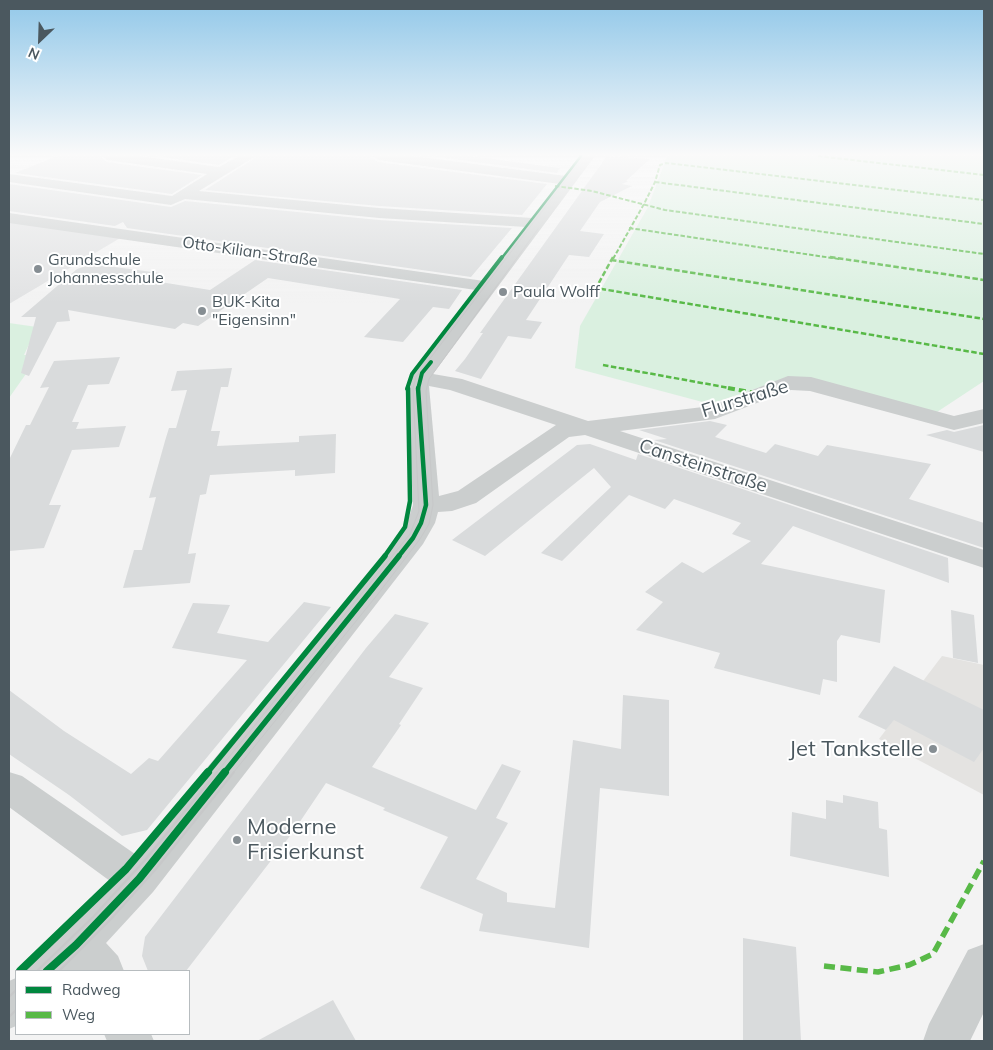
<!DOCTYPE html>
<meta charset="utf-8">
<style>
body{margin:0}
#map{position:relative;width:993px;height:1050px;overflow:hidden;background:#f3f3f3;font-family:Mulish,sans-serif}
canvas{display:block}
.frame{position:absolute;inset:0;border:10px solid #4b585f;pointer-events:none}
.legend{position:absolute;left:15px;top:970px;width:175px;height:65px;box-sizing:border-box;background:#fff;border:1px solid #b7bcbf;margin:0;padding:6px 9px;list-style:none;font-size:15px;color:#4b585f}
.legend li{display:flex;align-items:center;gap:10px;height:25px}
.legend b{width:25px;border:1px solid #b7bcbf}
.north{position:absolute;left:15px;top:15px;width:50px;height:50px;-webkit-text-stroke:4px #fff;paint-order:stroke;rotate:204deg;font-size:14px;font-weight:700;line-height:20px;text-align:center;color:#4b585f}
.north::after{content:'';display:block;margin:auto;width:18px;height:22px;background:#4b585f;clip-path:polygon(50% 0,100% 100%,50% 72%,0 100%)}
</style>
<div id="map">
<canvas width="993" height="1050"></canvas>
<div class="frame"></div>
<ul class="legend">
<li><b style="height:6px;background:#00873e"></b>Radweg</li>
<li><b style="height:6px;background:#58b947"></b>Weg</li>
</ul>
<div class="north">N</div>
</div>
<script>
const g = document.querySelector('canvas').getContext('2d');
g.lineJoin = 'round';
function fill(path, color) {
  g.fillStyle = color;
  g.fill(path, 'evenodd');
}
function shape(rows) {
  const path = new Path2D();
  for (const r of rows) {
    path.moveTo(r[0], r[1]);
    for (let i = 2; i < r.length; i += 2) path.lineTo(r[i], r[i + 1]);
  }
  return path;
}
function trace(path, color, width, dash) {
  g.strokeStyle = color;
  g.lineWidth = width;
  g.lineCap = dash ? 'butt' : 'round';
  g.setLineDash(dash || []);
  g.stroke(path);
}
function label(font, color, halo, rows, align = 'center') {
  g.font = font + ' Mulish,sans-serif';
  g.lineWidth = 4;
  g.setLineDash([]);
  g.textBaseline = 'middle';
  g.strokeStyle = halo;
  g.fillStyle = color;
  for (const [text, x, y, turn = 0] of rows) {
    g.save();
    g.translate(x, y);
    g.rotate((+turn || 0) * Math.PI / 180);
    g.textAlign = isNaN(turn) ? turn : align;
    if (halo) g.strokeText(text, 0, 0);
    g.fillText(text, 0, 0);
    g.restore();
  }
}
fill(shape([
 [942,656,984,665,984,795,879,739]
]), '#e4e3e1');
fill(shape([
 [9,218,127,234,9,304]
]), '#e1e2e3');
fill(shape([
 [667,156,984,156,984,381,937,412,787,378,710,404,575,368,580,326,648,207],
 [9,323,37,327,24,355,40,354,9,398]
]), '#daf0e0');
fill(shape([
 [57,156,99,156,107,162,202,175,172,194,15,173],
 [157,156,234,156,219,165],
 [258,156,370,156,378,162,547,184,522,215,379,206,205,190],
 [431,156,470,156,560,168,557,173],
 [607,156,650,159,626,181,629,181,622,184,632,186,600,202,580,231,604,234,589,257,569,255,526,320,542,322,531,339,508,336,481,379,455,371,465,359,483,333,480,333],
 [9,184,171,207,185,201,379,220,512,228,471,277,127,228,123,222,115,226,9,211],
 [255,260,462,290,449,309,433,307,403,342,364,337,400,299,268,278,198,326,183,323,175,329,68,310,70,321,57,322,29,376,21,373,36,317,21,317,77,269,92,264,160,273,148,280,210,290],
 [120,357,109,384,88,385,72,422,79,422,76,429,126,426,119,447,72,450,49,505,61,505,44,548,9,551,9,460,26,425,30,425,49,387,40,388,54,361],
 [232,368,228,387,221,387,211,431,220,431,217,446,299,442,299,436,336,434,335,473,295,476,295,470,210,475,206,494,200,495,188,554,196,553,190,583,123,588,134,550,142,550,156,497,149,498,165,441,169,428,176,428,187,390,171,391,177,371],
 [710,421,727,425,715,437,766,453,775,444,818,456,827,445,931,464,909,499,984,523,984,548,654,440,667,439,639,430],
 [984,425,984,452,926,435,947,430,954,432],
 [590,444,636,460,638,454,948,558,949,583,793,526,761,564,885,590,880,643,841,635,837,641,837,682,823,679,820,695,714,668,720,653,636,630,663,602,645,592,682,562,703,573,751,541,732,534,741,523,674,499,665,509,629,495,562,561,541,553,611,487,594,468,485,556,452,540,577,445],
 [304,602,331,607,147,830,122,836,69,795,9,754,9,690,64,731,131,774,149,758,158,761,247,660,172,648,193,603,230,605,217,633,268,642],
 [951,610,974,615,978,663,953,658],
 [395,614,429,623,389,677,423,688,399,724,401,725,372,767,476,810,502,764,521,771,496,818,508,823,476,879,507,893,507,902,555,908,573,740,621,749,623,695,669,700,669,796,600,788,589,948,479,931,483,914,420,888,448,837,383,810,385,808,326,783,293,832,186,971,148,971,142,956,145,937,366,648],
 [894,666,984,710,984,748,974,762,894,720,886,730,858,717],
 [843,795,878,802,879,828,887,830,889,877,790,856,792,812,826,819,826,800,843,803],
 [743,938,796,947,801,1041,743,1041],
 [333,1000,356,1041,257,1041]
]), '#d9dbdc');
fill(shape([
 [101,156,140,156,219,167,239,156,256,156,199,191,379,208,533,218,560,184,378,160,372,156,413,156,566,176,582,156,595,156,433,374,462,379,588,421,711,406,788,376,811,377,954,416,984,409,984,423,954,430,810,391,791,390,715,419,620,431,984,550,984,568,585,435,569,437,476,503,452,511,438,512,435,523,423,544,153,892,106,943,118,956,124,971,25,971,31,956,61,931,110,881,9,807,9,772,22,776,135,854,401,535,407,523,413,505,407,387,409,378,414,368,476,290,9,223,9,213,484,281,526,227,379,218,185,199,171,205,9,182,9,174,172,196,207,174,107,160,101,156],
 [429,386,450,390,556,425,458,491,439,496,429,386],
 [984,944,984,1012,970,1041,923,1041,929,1024,968,950,984,944],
 [16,978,16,1026,9,1029,9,981,16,978],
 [104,1034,151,1034,154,1041,107,1041,104,1034]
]), '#cbcece');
trace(shape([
 [216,773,410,534,419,511,413,388,416,377,584,156],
 [233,773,378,594,420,539,429,524,433,505,426,391,429,379,538,229]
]), '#c7c8c9', 1);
trace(shape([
 [37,971,94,916,145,860,217,772],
 [59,971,111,919,156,869,234,772],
 [9,997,16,990],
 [9,1017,16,1010]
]), '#c7c8c9', 2);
trace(shape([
 [818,156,984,175],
 [655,182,984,224],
 [555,186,592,191,665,210,984,254],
 [629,228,839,259],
 [613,259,644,204,655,182,660,165,666,163,984,200]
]), '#58b947', 2, [4.5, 2]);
trace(shape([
 [613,257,596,288,984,354],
 [830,257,984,280],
 [611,260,984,319],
 [603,365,735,389]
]), '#58b947', 2.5, [5.5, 2.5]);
trace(shape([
 [728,388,760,394]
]), '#58b947', 4, [7, 4]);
trace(shape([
 [824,966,878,972,909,965,933,954,984,861]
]), '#58b947', 5.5, [11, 5.5]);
trace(shape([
 [501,259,581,156]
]), '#00873e', 2.5);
trace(shape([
 [407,389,412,374,502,257],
 [418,389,422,373,431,362]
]), '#00873e', 4);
trace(shape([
 [384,557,405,527,410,501,408,388],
 [398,557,413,538,421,523,426,505,418,388]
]), '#00873e', 4.5);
trace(shape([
 [207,773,385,556],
 [224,773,399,556]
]), '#00873e', 5.5);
trace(shape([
 [20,971,126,869,208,772],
 [47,971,76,945,139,879,225,772]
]), '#00873e', 8);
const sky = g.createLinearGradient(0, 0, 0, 303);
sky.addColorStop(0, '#92c8e9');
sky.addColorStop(0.51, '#fafafa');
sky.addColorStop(1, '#fafafa00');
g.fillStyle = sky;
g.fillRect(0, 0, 993, 303);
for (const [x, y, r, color] of [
 [38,269,5,"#868e93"],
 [503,292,5,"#868e93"],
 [202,311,5,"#868e93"],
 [933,749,5,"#868e93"],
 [237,840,5,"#868e93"]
]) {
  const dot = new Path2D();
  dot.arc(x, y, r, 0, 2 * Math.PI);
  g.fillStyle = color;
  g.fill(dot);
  trace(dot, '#fff', 2);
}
label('16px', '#4b585f', '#fff', [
 ["Otto-Kilian-Straße",250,252,8]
]);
label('16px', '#4b585f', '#fff', [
 ["Grundschule",48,260],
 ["Johannesschule",48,278],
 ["Paula Wolff",513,292],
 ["BUK-Kita",212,302],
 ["\"Eigensinn\"",212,320]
], 'left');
label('19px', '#4b585f', '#fff', [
 ["Flurstraße",745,399,-17],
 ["Cansteinstraße",703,466,18]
]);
label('22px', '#4b585f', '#fff', [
 ["Jet Tankstelle",923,749],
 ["Moderne",247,827,"left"],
 ["Frisierkunst",247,852,"left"]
], 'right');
</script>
